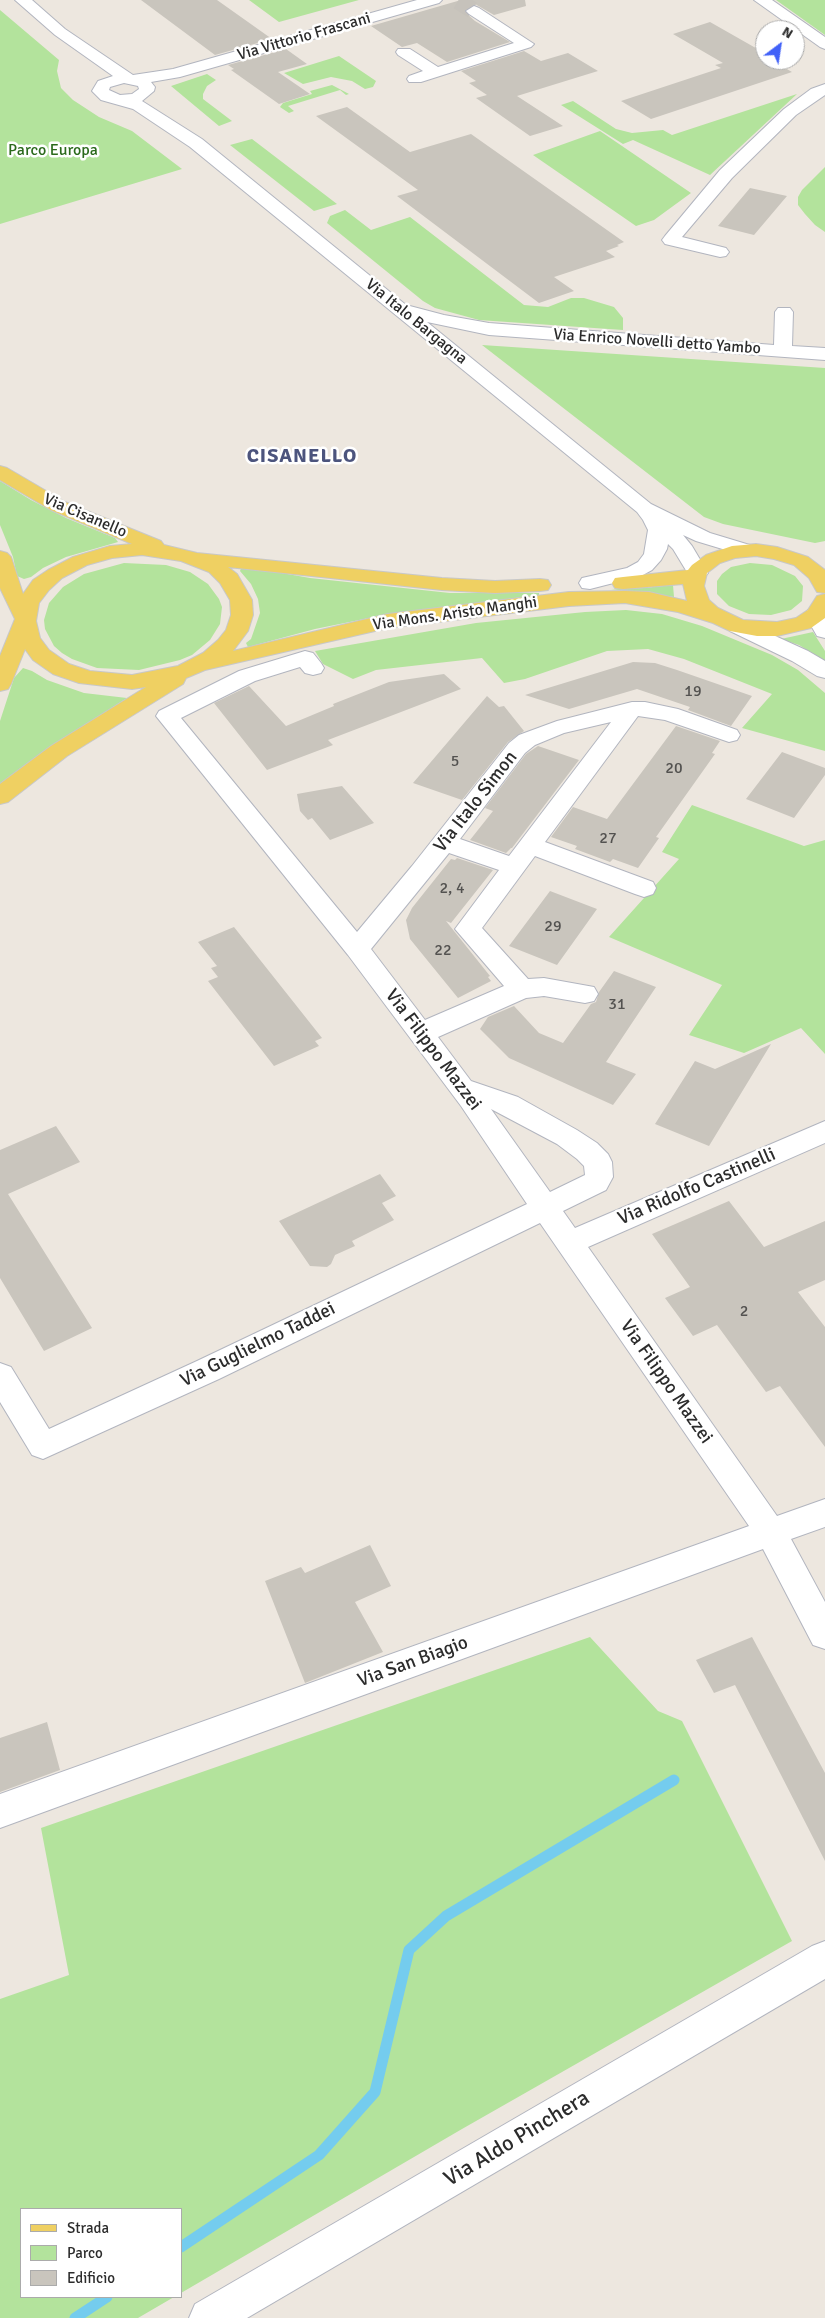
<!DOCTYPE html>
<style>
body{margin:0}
#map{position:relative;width:825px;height:2318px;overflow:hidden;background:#ede7df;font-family:Signika,sans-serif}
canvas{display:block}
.legend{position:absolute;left:20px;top:2208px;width:162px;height:90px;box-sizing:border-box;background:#fff;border:1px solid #ababab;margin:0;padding:6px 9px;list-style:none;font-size:15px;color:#2c2c2c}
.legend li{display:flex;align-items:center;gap:10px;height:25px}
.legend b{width:25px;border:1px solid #ababab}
.north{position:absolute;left:755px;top:20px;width:50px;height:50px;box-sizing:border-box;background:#fff;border:1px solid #ababab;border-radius:50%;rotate:31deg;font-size:14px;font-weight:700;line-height:20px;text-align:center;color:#2c2c2c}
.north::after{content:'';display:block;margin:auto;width:18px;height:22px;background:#4161f8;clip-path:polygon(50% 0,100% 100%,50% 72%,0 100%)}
</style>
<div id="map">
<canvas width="825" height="2318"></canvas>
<ul class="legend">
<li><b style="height:6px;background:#efd062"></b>Strada</li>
<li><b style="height:14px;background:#b3e39c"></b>Parco</li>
<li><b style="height:14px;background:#c9c5bd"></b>Edificio</li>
</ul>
<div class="north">N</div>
</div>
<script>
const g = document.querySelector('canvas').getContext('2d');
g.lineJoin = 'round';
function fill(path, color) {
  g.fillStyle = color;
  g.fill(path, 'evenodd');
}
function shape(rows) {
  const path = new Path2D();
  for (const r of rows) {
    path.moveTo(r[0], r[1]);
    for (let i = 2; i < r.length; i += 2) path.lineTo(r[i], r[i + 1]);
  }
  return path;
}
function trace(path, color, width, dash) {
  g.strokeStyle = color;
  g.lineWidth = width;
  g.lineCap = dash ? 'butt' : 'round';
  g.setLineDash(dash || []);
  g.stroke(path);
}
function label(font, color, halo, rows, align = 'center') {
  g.font = font + ' Signika,sans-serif';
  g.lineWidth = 5;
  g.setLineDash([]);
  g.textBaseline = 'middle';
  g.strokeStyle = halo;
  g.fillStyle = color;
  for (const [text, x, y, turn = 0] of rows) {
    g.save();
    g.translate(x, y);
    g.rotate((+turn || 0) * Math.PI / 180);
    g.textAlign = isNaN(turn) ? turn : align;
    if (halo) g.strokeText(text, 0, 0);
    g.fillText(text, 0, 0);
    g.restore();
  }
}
fill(shape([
 [249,0,359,0,279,22],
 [776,0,825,0,825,35],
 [0,10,59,60,57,71,61,88,73,100,99,117,132,131,182,169,0,224],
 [339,56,376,81,373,87,365,89,352,81,331,77,303,84,284,73],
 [207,74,216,80,207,86,203,94,203,99,232,121,219,126,171,86],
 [332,85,349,94,346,95,340,90,288,106,294,111,289,113,280,107,283,103,312,94,310,91],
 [797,94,710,175,633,140,623,144,561,105,573,101,616,129,632,133,663,130,672,135],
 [600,131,691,193,654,220,636,226,533,155],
 [252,139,337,204,314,211,230,145],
 [825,167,825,232,815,225,805,214,798,205,798,197,802,190],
 [345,210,371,230,410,217,524,305,548,307,571,298,584,298,614,307,623,318,623,330,479,320,435,308,423,301,327,223,330,216],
 [482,345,825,368,825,541,815,543,723,524,704,517],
 [0,481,31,500,66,518,115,538,118,542,66,557,43,568,31,577,24,579,17,576,13,557,0,525],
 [124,563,166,565,190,572,208,584,219,599,222,607,220,624,210,640,192,655,180,660,139,670,97,668,72,659,62,653,54,646,45,629,44,620,49,603,63,587,84,574],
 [750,563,772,565,795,576,803,586,802,601,791,610,771,615,749,614,729,606,717,594,717,581,722,574,731,567],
 [242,566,310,578,450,593,539,593,539,595,389,614,315,629,248,647,246,643,251,639,260,613,258,599,251,584,240,571],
 [673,585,674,597,611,589,644,588],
 [626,610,662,614,702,626,772,655,798,670,825,693,825,751,742,728,772,694,684,659,648,649,607,651,525,679,504,683,482,658,376,670,353,679,323,664,315,651,476,623,585,612],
 [813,632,825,651,825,661,799,645,781,639],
 [23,668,32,671,47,680,84,693,127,698,46,750,0,784,0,721,14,678],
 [692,805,804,846,825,840,825,1054,801,1028,744,1053,689,1035,722,985,609,937,679,859,662,852],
 [590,1637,658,1711,682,1721,792,1941,462,2129,181,2293,181,2209,21,2209,21,2297,174,2297,138,2318,0,2318,0,1999,69,1975,41,1828]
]), '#b3e39c');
trace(shape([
 [181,2247,319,2155,375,2092,409,1950,446,1916,674,1780],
 [75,2318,107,2297]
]), '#74ccee', 11);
fill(shape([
 [141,0,217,0,272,39,215,55],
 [461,0,525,0,526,6,494,15,475,4,465,9,465,12,475,21,510,42,447,62,417,43,402,47,371,26],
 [710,22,761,51,758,52,765,56,765,60,771,60,792,72,651,119,621,101,721,68,715,65,723,63,673,34],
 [286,49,307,64,278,72,310,94,279,104,231,70,234,69,228,65],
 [524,51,541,61,568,53,598,71,517,96,563,126,530,136,476,98,487,95,469,83,476,81,461,71],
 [347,107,410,152,471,134,624,242,617,245,619,246,606,251,615,257,554,277,574,291,539,303,397,196,418,190,316,116],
 [750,188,787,196,754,235,718,226],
 [633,662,655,663,677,670,752,696,731,726,688,710,690,707,637,689,569,709,525,695],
 [444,674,461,689,328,740,333,745,267,770,214,703,249,686,286,726,334,706,333,704,389,682],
 [487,696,499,707,504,706,524,731,508,742,462,800,413,783],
 [676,726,720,741,712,753,715,754,656,837,659,838,638,868,613,859,610,862,575,849,577,846,551,837,573,807,607,819],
 [538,746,579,760,512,848,511,848,506,853,470,840,493,811,485,808,526,754],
 [782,752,825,768,825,775,794,818,746,799],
 [342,786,374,823,330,840,312,818,308,820,300,811,297,794],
 [457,858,493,870,451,923,446,921,490,976,488,977,491,981,458,998,410,939,406,920,412,908,451,859,455,860],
 [550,891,597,909,557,965,509,946],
 [234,927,322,1038,315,1041,319,1046,274,1066,208,981,218,977,211,968,217,966,198,942],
 [614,971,656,987,606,1062,636,1074,613,1105,509,1058,480,1029,488,1017,514,1006,539,1033,563,1043,591,1004,596,1002,599,992],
 [771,1044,709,1146,655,1124,695,1061,715,1069],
 [56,1126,80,1162,8,1194,92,1328,44,1351,0,1278,0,1150],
 [380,1174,396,1196,382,1203,394,1220,352,1241,355,1246,335,1255,331,1264,327,1267,310,1266,279,1221],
 [729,1201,764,1247,825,1221,825,1280,798,1292,825,1327,825,1447,780,1386,766,1392,717,1325,693,1336,665,1298,690,1287,652,1234],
 [370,1545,391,1586,355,1602,383,1652,305,1683,265,1581,301,1567,305,1573],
 [752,1637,825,1773,825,1861,735,1685,714,1693,696,1660],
 [47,1722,60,1770,0,1792,0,1738]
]), '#c9c5bd');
trace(shape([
 [458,1,474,11]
]), '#c6c2bb', 17, [17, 9]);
const minor = shape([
 [15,0,32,0,65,29,133,75,173,69,417,0,442,0,439,3,180,77,151,82,155,87,154,91,142,101,202,139,406,305,444,315,489,323,774,345,775,312,778,308,790,308,793,312,792,346,825,348,825,360,489,335,427,322,651,504,710,533,753,546,756,550,753,554,746,556,739,554,696,541,683,535,692,546,708,573,704,577,697,579,690,577,673,549,668,544,667,549,661,560,652,570,641,576,590,589,582,588,579,583,582,578,627,568,638,562,644,554,648,530,643,520,637,512,190,147,133,109,101,100,92,91,98,81,113,76,55,35,15,0],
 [124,83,138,86,139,89,132,94,120,95,109,90,110,87,124,83],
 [754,0,772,0,825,37,825,49,820,47,754,0],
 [474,6,479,8,534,44,531,47,421,82,409,82,407,79,409,76,423,71,398,55,396,52,398,49,410,49,438,67,514,43,469,14,466,11,474,6],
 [825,84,825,95,796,115,732,178,682,237,726,248,729,252,726,256,720,257,665,244,662,240,665,236,720,170,784,109,811,89,825,84],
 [816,608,825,612,825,638,817,636,805,615,808,610,816,608],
 [738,619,808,651,825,661,825,678,817,676,792,661,730,631,727,626,730,621,738,619],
 [305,651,313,653,321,663,324,668,321,673,313,675,305,673,300,667,255,681,181,718,357,932,412,866,509,743,519,735,557,721,632,702,645,702,678,709,737,730,740,735,737,740,729,742,665,720,638,716,545,842,653,882,656,888,653,894,644,897,635,894,535,856,482,928,528,979,544,978,594,987,598,994,594,1001,585,1003,544,996,526,998,438,1037,471,1081,518,1097,577,1130,597,1143,608,1154,612,1162,613,1177,606,1190,563,1211,575,1228,825,1121,825,1143,588,1247,777,1516,825,1499,825,1527,791,1539,825,1602,825,1649,813,1645,763,1549,0,1828,0,1794,749,1526,540,1223,219,1379,43,1459,32,1455,0,1402,0,1363,11,1367,49,1429,197,1361,527,1204,461,1106,348,955,156,716,159,711,239,671,305,651],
 [611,722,509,856,460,839,525,753,535,745,564,733,611,722],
 [449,853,499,870,455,929,504,986,425,1020,371,949,449,853],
 [491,1109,557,1144,577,1159,584,1166,585,1175,550,1192,491,1109],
 [825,1941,825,1979,247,2318,189,2318,195,2304,812,1946,825,1941]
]);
const major = shape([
 [0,466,7,468,65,502,161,541,164,545,197,553,442,578,495,581,540,579,548,580,551,585,548,590,540,591,495,593,442,590,228,567,237,574,252,600,253,615,248,631,233,651,388,614,569,592,625,591,649,592,687,601,683,584,623,589,615,588,612,583,615,578,623,577,688,570,692,565,706,555,732,546,756,544,777,547,808,557,825,570,825,593,817,592,809,578,794,565,774,559,756,556,735,558,720,563,707,573,704,586,709,600,718,608,743,620,777,622,796,618,808,610,817,596,825,594,825,618,811,628,777,636,757,636,730,631,713,623,678,612,625,603,569,606,388,628,205,670,186,678,183,684,67,756,8,802,0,804,0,784,51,746,146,687,132,689,79,683,53,674,33,660,25,649,11,684,8,689,0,691,0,656,15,619,0,588,0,551,7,553,11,557,23,594,33,580,48,570,73,557,110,546,132,544,51,510,0,480,0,466],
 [142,555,181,561,209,572,220,583,230,600,231,615,226,630,218,640,203,653,178,666,132,675,90,671,69,664,49,650,40,638,36,621,39,603,49,590,62,578,87,565,112,558,142,555]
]);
trace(minor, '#b2b5bf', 2);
trace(major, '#c8c8c8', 2);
fill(minor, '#fff');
fill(major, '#efd062');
label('16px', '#2c2c2c', '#fff', [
 ["Via Vittorio Frascani",304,37,-16],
 ["Via Italo Bargagna",416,322,39],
 ["Via Enrico Novelli detto Yambo",657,342,4],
 ["Via Cisanello",85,516,23],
 ["Via Mons. Aristo Manghi",455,614,-8]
]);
label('16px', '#2b6a1c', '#fff', [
 ["Parco Europa",53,151]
]);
label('16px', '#535250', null, [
 ["19",693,692],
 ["5",455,762],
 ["20",674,769],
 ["27",608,839],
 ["2, 4",452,889],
 ["29",553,927],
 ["22",443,951],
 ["31",617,1005],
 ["2",744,1312]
]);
label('19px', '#2c2c2c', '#fff', [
 ["Via Italo Simon",476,802,-52],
 ["Via Filippo Mazzei",433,1050,53],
 ["Via Ridolfo Castinelli",697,1187,-23],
 ["Via Guglielmo Taddei",258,1345,-26],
 ["Via Filippo Mazzei",666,1382,55],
 ["Via San Biagio",413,1662,-20]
]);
g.letterSpacing = '1px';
label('bold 20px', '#4c547d', '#fff', [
 ["CISANELLO",302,457]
]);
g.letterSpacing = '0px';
label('22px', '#2c2c2c', '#fff', [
 ["Via Aldo Pinchera",517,2139,-31]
]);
</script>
